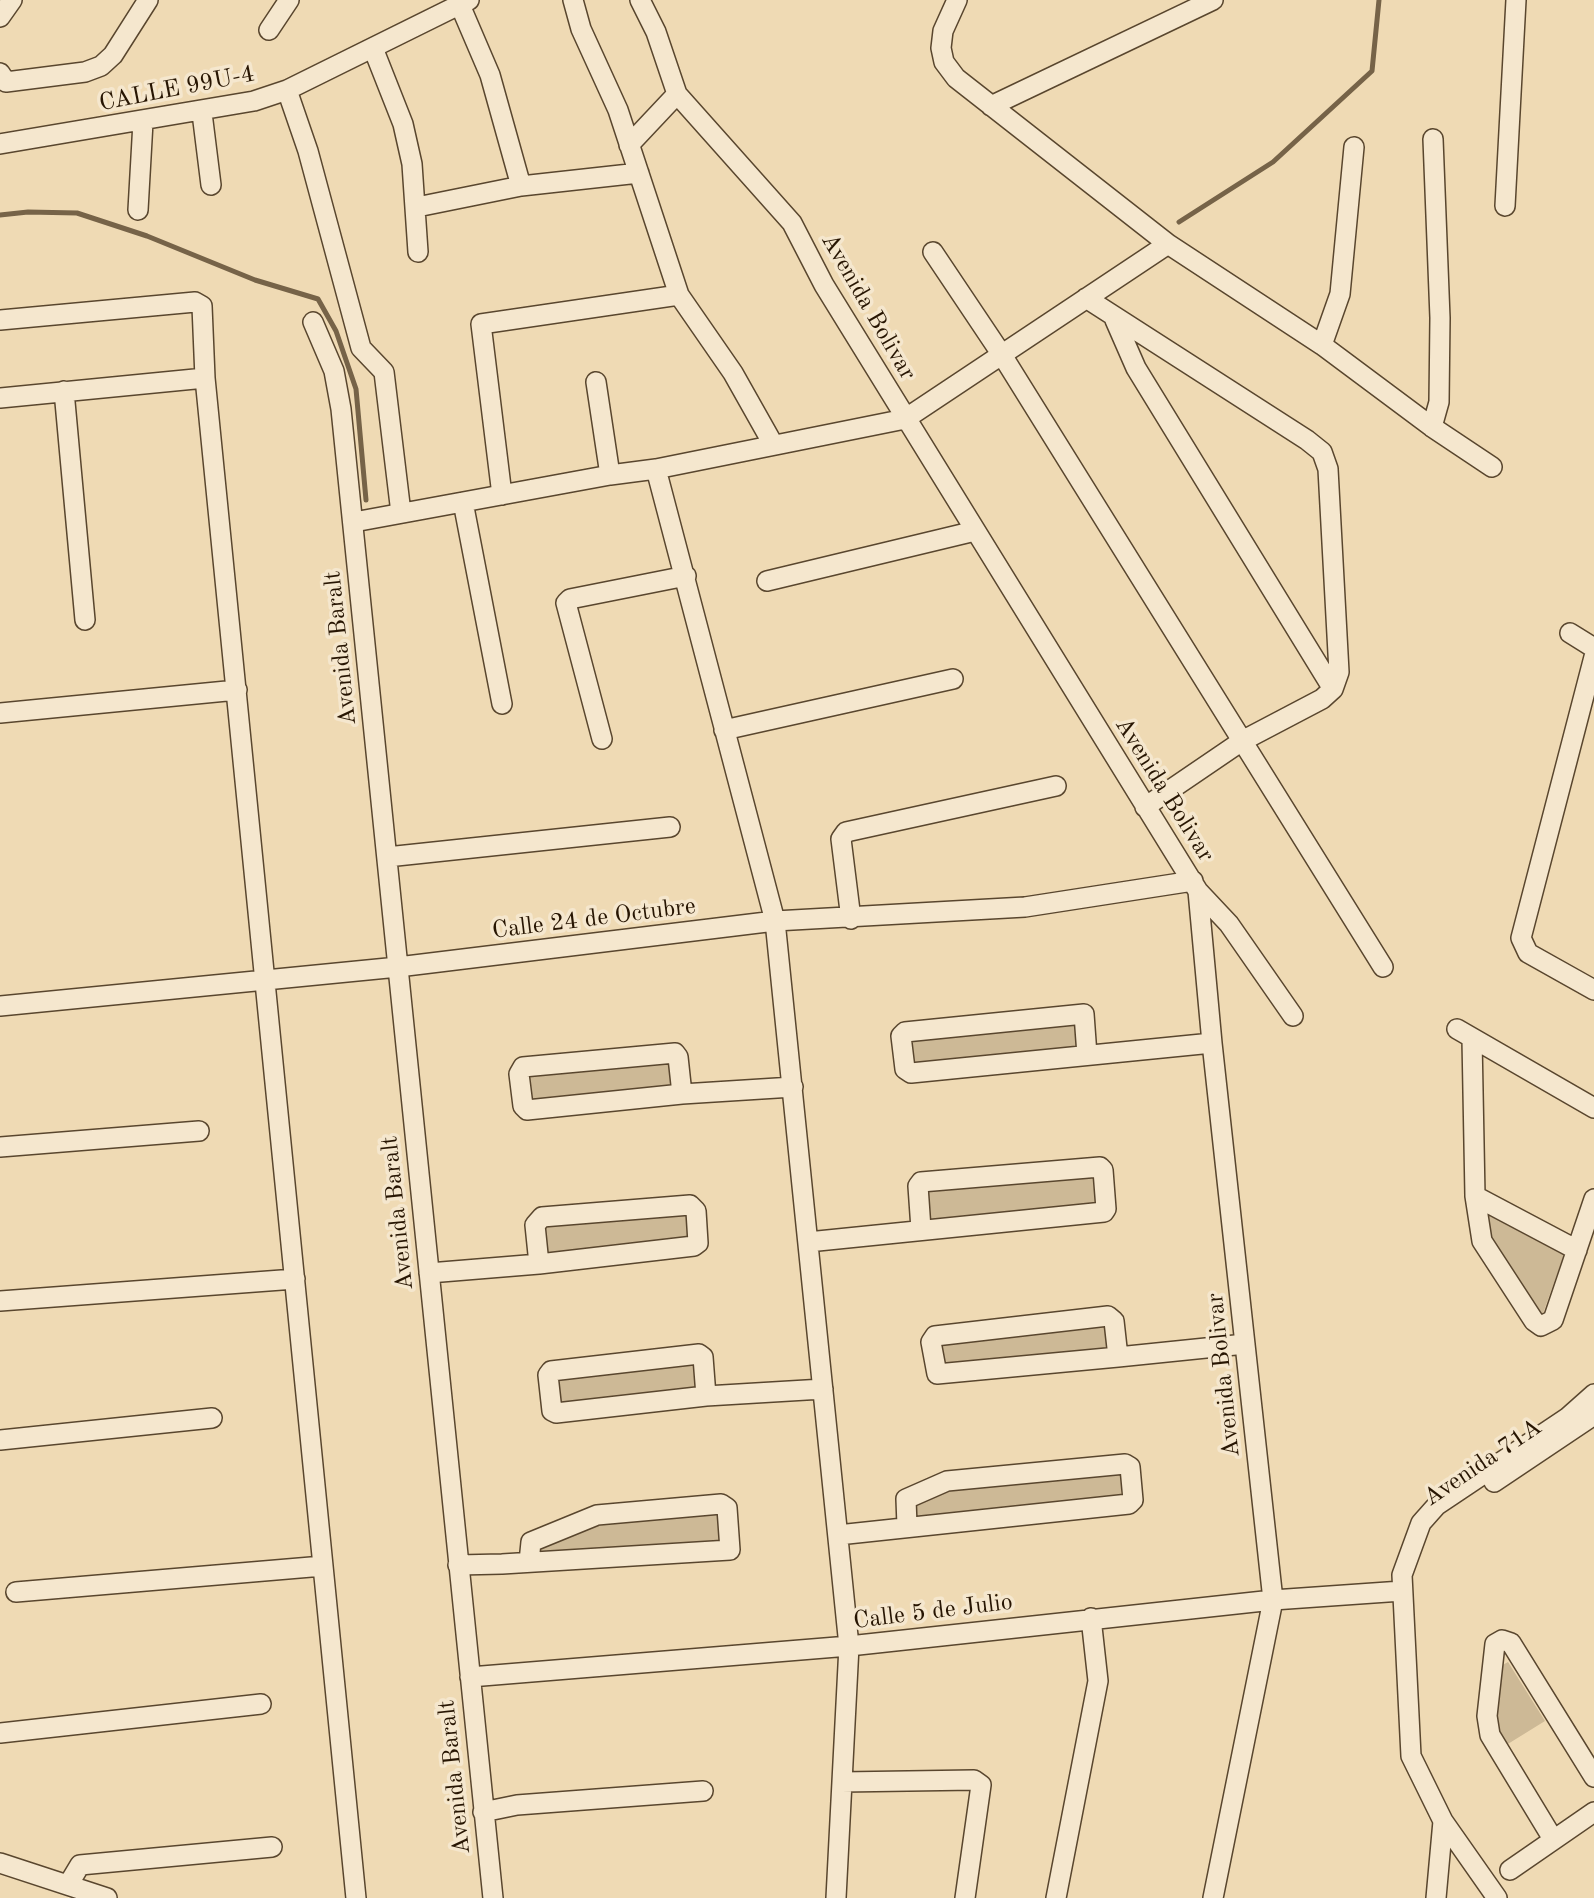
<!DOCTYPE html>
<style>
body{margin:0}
canvas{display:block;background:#efdab4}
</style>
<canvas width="1594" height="1898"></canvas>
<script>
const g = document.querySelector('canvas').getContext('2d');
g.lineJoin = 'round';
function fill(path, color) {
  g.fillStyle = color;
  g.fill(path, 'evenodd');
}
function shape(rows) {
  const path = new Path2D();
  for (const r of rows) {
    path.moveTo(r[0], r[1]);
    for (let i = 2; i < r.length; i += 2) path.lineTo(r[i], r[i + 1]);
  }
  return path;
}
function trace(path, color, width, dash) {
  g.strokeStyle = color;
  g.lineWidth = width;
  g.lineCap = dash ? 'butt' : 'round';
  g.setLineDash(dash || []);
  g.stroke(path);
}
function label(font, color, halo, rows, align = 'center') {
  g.font = font + ' "Old Standard TT",serif';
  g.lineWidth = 7;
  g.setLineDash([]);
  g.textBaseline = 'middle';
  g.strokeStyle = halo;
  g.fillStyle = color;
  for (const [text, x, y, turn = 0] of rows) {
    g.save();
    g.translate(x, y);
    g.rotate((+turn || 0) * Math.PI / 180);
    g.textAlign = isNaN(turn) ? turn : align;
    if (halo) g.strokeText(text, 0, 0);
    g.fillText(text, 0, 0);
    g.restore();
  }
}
fill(shape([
 [1078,1024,1079,1051,913,1064,912,1040],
 [673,1059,674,1088,531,1100,527,1075],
 [1094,1178,1095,1204,929,1220,927,1190],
 [1488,1211,1566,1249,1541,1319,1491,1240],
 [688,1214,691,1240,545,1255,543,1226],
 [1106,1325,1108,1351,942,1366,938,1344],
 [695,1363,700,1391,560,1405,557,1377],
 [1121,1469,1121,1499,916,1518,913,1499,941,1485],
 [719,1514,722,1543,540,1554,539,1547,593,1526],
 [1508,1662,1545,1721,1503,1747,1492,1720,1499,1667]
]), '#cdb996');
trace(shape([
 [0,215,28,212,77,213,147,236,255,280,318,299,336,331,356,389,366,500],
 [1179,222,1273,162,1372,71,1379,0]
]), '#766348', 5);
const street = shape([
 [573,0,581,29,618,110,679,295,733,373,773,444],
 [640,0,656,32,677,94,792,223,824,285,1198,891,1212,1043,1273,1600,1213,1898],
 [957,0,943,31,941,48,944,62,956,78,1168,244,1322,345,1432,427,1492,467],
 [460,5,490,75,521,186],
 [0,17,12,0],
 [269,30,289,0],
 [373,48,403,124,412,164,418,252],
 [0,73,6,82,85,72,101,66,113,55,148,0],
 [287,90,308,151,361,348,384,372,401,513],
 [991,106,1213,0],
 [202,113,211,185],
 [0,144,254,101,287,90,469,0],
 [629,145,677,94],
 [1505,206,1516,0],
 [417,207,521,186,639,173],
 [138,210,143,122],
 [933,252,1002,355,1383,967],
 [1086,298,1307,440,1322,452,1328,469,1339,672,1333,689,1322,699,1242,741,1145,807],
 [0,320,195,302,202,306,205,378,356,1898],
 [1115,320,1136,368,1333,689],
 [313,322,334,371,341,409,493,1898],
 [1322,345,1340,294,1354,147],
 [596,382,610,475],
 [64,391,85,620],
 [0,398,205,378],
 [1432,427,1439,402,1440,318,1433,139],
 [656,469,775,921,849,1646,836,1898],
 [502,495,481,324,679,295],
 [463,502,502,704],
 [354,522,610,475,656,469,905,419,1168,244],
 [767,581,975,531],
 [1570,633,1594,648],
 [1594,657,1521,938,1528,953,1594,990],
 [0,713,237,690],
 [724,730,953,679],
 [602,739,566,603,570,599,686,576],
 [387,857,670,827],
 [1198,891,1229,924,1293,1016],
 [851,919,841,839,846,832,1056,786],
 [0,1006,398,967,775,921,1025,907,1193,881],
 [1457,1029,1594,1108],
 [1472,1039,1475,1196,1482,1241,1534,1321,1541,1326,1553,1320,1594,1199],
 [1087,1055,1084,1014,905,1032,901,1036,905,1069,911,1073,1212,1043],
 [682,1094,678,1057,675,1053,523,1067,519,1074,523,1106,527,1110,682,1094,793,1087],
 [0,1147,199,1131],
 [1475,1196,1577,1250],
 [808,1242,1104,1212,1106,1209,1103,1170,1100,1167,921,1182,918,1186,921,1229],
 [429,1273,539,1264,694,1246,698,1243,696,1211,690,1205,542,1217,535,1225,539,1264],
 [0,1301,295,1279],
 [1118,1357,1114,1321,1108,1316,935,1336,931,1342,937,1374,1118,1357,1245,1344],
 [706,1396,703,1357,699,1354,551,1371,548,1375,552,1411,556,1413,706,1396,823,1389],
 [0,1440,212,1418],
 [1494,1482,1594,1415],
 [838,1535,1129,1504,1133,1500,1130,1467,1125,1464,947,1481,906,1499,907,1526],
 [458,1565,502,1564,730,1550,727,1508,721,1504,597,1515,531,1542,529,1562],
 [16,1592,323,1566],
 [470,1677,849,1646,1273,1600,1402,1591],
 [0,1733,261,1704],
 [842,1782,974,1780,981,1785,965,1898],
 [483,1812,517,1805,703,1791],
 [1553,1839,1490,1735,1487,1716,1495,1644,1502,1640,1511,1643,1594,1777],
 [0,1863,107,1898],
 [1510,1870,1594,1812],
 [68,1885,80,1865,272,1847],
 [1056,1898,1098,1681,1091,1618],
 [1436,1898,1443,1821],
 [1497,1898,1443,1821,1411,1756,1402,1575,1421,1523,1437,1505,1567,1418,1594,1394]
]);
trace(street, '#59462e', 22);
trace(street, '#f5e7ce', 19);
label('24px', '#271502', '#f5e7ce', [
 ["CALLE 99U-4",177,89,-11],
 ["Avenida Bolivar",868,307,60],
 ["Avenida Baralt",341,648,-96],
 ["Avenida Bolivar",1164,790,58],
 ["Calle 24 de Octubre",594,919,-7],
 ["Avenida Baralt",398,1213,-96],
 ["Avenida Bolivar",1224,1375,-96],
 ["Avenida 71A",1483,1463,-34],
 ["Calle 5 de Julio",933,1612,-7],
 ["Avenida Baralt",455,1777,-96]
]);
</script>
